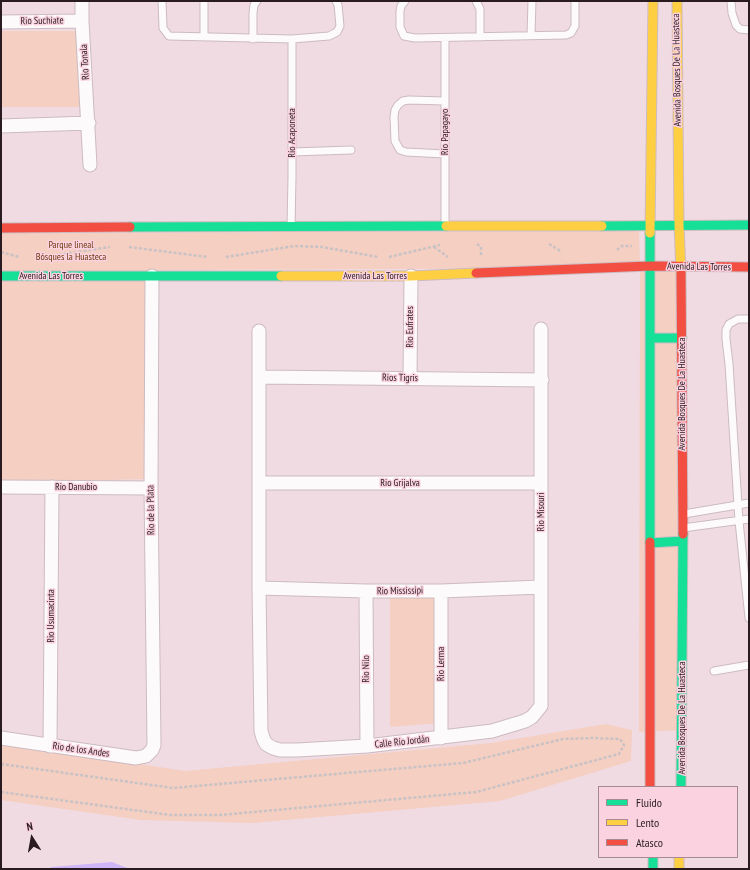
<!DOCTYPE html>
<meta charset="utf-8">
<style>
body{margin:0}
#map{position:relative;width:750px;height:870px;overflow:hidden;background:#f1dbe3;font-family:"PT Sans Narrow",sans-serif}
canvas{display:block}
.frame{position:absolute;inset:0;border:2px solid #291b20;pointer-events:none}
.legend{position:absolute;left:598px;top:786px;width:140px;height:72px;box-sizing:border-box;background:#fad2e0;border:1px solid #a68993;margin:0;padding:5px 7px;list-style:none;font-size:12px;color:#291b20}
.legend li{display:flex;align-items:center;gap:8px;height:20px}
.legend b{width:20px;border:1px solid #a68993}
.north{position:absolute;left:12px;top:818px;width:40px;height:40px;-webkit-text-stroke:3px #fad2e0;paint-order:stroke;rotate:349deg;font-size:11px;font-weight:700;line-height:16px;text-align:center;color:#291b20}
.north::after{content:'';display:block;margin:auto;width:14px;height:18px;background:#291b20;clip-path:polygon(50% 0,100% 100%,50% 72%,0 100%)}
</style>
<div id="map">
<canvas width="750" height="870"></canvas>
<div class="frame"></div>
<ul class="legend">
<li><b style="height:5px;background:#16e098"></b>Fluido</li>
<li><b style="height:5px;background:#ffcf43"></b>Lento</li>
<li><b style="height:5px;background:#f24e42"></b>Atasco</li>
</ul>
<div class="north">N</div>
</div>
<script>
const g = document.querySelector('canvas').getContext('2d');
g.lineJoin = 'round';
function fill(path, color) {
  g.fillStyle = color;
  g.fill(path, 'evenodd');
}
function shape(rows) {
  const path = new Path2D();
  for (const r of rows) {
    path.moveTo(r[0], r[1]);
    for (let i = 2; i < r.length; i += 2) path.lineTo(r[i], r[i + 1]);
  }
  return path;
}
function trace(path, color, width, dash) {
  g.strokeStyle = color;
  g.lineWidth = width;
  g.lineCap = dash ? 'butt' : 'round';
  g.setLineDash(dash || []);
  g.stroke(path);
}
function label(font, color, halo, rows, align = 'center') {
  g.font = font + ' "PT Sans Narrow",sans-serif';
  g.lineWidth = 3;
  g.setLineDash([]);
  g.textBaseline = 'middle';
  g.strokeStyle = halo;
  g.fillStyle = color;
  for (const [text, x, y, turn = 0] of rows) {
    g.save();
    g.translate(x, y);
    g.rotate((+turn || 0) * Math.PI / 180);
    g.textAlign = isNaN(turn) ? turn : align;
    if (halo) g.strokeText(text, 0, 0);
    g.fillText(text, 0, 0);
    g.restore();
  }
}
fill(shape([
 [1,31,85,31,85,107,1,107],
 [639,231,640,268,682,268,685,730,639,732,640,268,154,270,154,479,1,482,1,233],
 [390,595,438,595,438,723,390,727],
 [606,724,632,730,631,761,500,801,253,823,141,820,1,800,1,743,185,771,491,743]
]), '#f4cfc2');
fill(shape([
 [112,862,130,869,47,869,52,867]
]), '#cfb6f6');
const lane = shape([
 [162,1,163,28,169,36,292,39,329,36,337,32,340,26,338,5,336,1],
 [405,1,401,6,400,11,400,27,404,36,415,38,566,35,571,33,575,26,575,1],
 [476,1,480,9,480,37],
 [731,1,732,13,736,25,740,29,749,30],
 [531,35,532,1],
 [204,37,204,1],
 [445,38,445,226],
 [253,39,253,13,254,5,257,1],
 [292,152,351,150],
 [445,154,406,152,400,150,395,141,394,117,395,110,398,105,403,101,409,100,445,101],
 [291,227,292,177,292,39],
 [749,319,738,319,729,324,726,330,726,339,729,364,739,521,749,618],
 [684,514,749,503],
 [683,528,749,519],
 [714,671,749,665]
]);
const street = shape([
 [82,1,82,21,90,165],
 [1,22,82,21],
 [1,126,89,123],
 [259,331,259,588,261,731,263,738,266,744,273,748,280,750,297,750,367,746,492,731,525,721,532,717,541,706,541,329],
 [259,377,542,380],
 [410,378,411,276],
 [259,483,541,483],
 [1,487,151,488],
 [259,588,366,591,441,591,541,587],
 [366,591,367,746],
 [1,738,136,758,146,756,152,750,154,745,151,488,152,276],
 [441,738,441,591],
 [50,746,52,487]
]);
const fast = shape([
 [602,226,749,225],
 [130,227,446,226],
 [1,276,281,276],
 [650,338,682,338],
 [650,542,650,233],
 [650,543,683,541],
 [681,787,683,534],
 [653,857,653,869]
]);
const slow = shape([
 [677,1,679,225,681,272],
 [446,226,602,226],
 [650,233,653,1],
 [281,276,411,276,476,273],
 [679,857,679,869]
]);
const jam = shape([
 [1,228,130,227],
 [681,272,683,534],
 [476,273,650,266,749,267],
 [650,542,650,787]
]);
trace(lane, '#ccbbc1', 9);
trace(street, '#ccbbc1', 15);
trace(fast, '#ccbbc1', 11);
trace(slow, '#ccbbc1', 11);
trace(jam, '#ccbbc1', 11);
trace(shape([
 [477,244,481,247,481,255,480,256],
 [549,244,562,252],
 [129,247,208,257],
 [434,247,448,257],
 [617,250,622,246,632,246],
 [1,252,19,257],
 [44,257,110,247],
 [226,257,294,246,322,247,378,257],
 [389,257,440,245],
 [1,764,173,788,463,763,563,739,593,738,620,739,624,745,619,754,476,792,220,815,170,815,1,792]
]), '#c9c2c4', 2.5, [3, 2]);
trace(lane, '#fdfafb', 7);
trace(street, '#fdfafb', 13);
trace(fast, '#16e098', 9);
trace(slow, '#ffcf43', 9);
trace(jam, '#f24e42', 9);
label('10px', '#291b20', '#fad2e0', [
 ["Rio Suchiate",42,21,-1],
 ["Rio Tonala",85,62,-94],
 ["Avenida Bosques De La Huasteca",677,70,-91],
 ["Río Papagayo",445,132,-90],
 ["Río Acaponeta",292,133,-90],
 ["Avenida Las Torres",699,267,1],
 ["Avenida Las Torres",51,276],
 ["Avenida Las Torres",375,276],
 ["Rio Eufrates",410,327,-90],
 ["Rios Tigris",400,378,1],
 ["Avenida Bosques De La Huasteca",682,394,-90],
 ["Rio Grijalva",400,483],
 ["Rio Danubio",76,487],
 ["Rio de la Plata",151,510,-91],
 ["Rio Misouri",541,512,-90],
 ["Rio Mississipi",400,591,-1],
 ["Rio Usumacinta",51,616,-90],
 ["Rio Lerma",441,664,-90],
 ["Rio Nilo",366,669,-90],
 ["Avenida Bosques De La Huasteca",682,718,-90],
 ["Calle Río Jordán",402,742,-6],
 ["Rio de los Andes",81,750,8]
]);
label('10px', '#703a0d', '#fad2e0', [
 ["Parque lineal",71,245],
 ["Bósques la Huasteca",71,257]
]);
</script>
